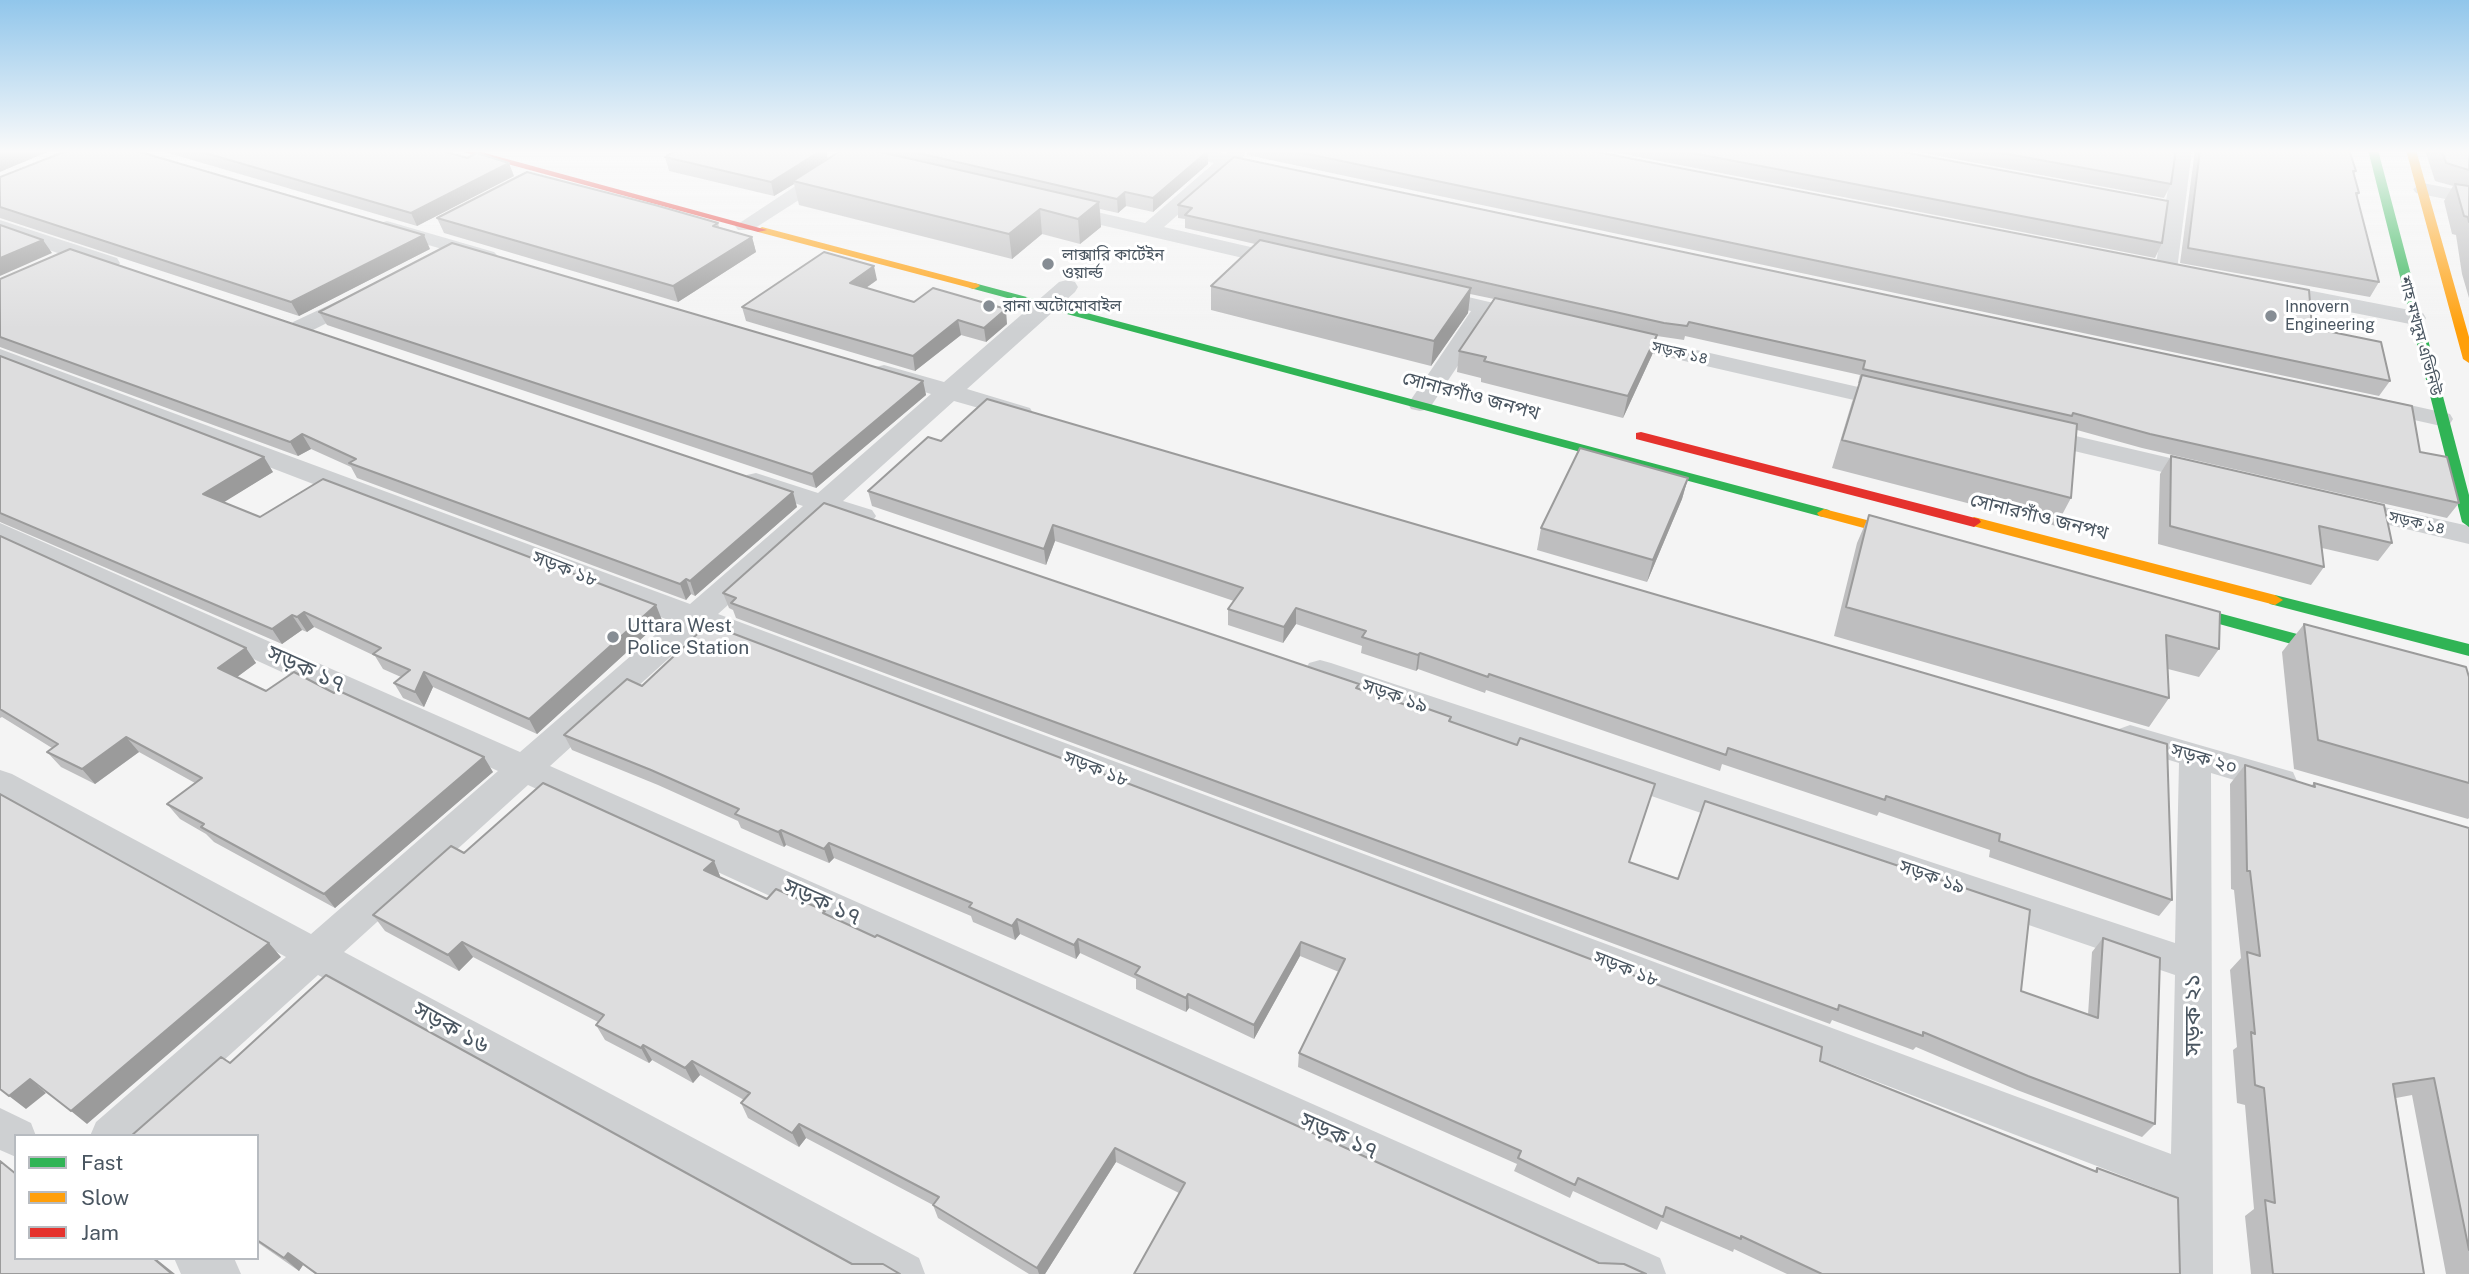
<!DOCTYPE html>
<meta charset="utf-8">
<style>
body{margin:0}
#map{position:relative;width:2469px;height:1274px;overflow:hidden;background:#f4f4f4;font-family:"Public Sans",sans-serif}
canvas{display:block}
.legend{position:absolute;left:14px;top:1134px;width:245px;height:126px;box-sizing:border-box;background:#fff;border:2px solid #b7bbc0;margin:0;padding:9px 12px;list-style:none;font-size:21px;color:#4a5661}
.legend li{display:flex;align-items:center;gap:14px;height:35px}
.legend b{width:35px;border:2px solid #b7bbc0}
</style>
<div id="map">
<canvas width="2469" height="1274"></canvas>
<ul class="legend">
<li><b style="height:9px;background:#30b455"></b>Fast</li>
<li><b style="height:9px;background:#ff9f0a"></b>Slow</li>
<li><b style="height:9px;background:#e5322d"></b>Jam</li>
</ul>
</div>
<script>
const g = document.querySelector('canvas').getContext('2d');
g.lineJoin = 'round';
function shape(rows) {
  const path = new Path2D();
  for (const r of rows) {
    path.moveTo(r[0], r[1]);
    for (let i = 2; i < r.length; i += 2) path.lineTo(r[i], r[i + 1]);
  }
  return path;
}
function fill(path, color) {
  g.fillStyle = color;
  g.fill(path, 'evenodd');
}
function trace(path, color, width, dash) {
  g.strokeStyle = color;
  g.lineWidth = width;
  g.lineCap = dash ? 'butt' : 'round';
  g.setLineDash(dash || []);
  g.stroke(path);
}
function label(font, color, halo, rows, align = 'center') {
  g.font = font + ' "Public Sans","Noto Sans Bengali",sans-serif';
  g.lineWidth = 6;
  g.setLineDash([]);
  g.textBaseline = 'middle';
  g.strokeStyle = halo;
  g.fillStyle = color;
  for (const [text, x, y, turn = 0] of rows) {
    g.save();
    g.translate(x, y);
    g.rotate((+turn || 0) * Math.PI / 180);
    g.textAlign = isNaN(turn) ? turn : align;
    if (halo) g.strokeText(text, 0, 0);
    g.fillText(text, 0, 0);
    g.restore();
  }
}
fill(shape([
 [1173,150,1209,150,1225,154,1229,150,1246,150,1243,158,1274,165,1277,169,1267,175,1232,167,1164,227,1294,257,1297,262,1294,267,1286,268,1062,216,1055,214,1052,210,1055,206,1062,204,1145,223,1214,163,1175,154,1173,150],
 [2174,150,2192,150,2177,270,2174,275,2166,276,2158,275,2155,270,2164,213,2120,204,2117,200,2120,196,2127,194,2166,201,2174,150],
 [831,165,841,171,838,175,752,230,738,230,735,226,824,167,831,165],
 [2423,183,2469,192,2469,204,2416,193,2413,189,2423,183],
 [0,220,117,258,120,263,117,268,109,269,101,268,0,233,0,220],
 [387,221,494,252,498,256,494,260,487,262,380,231,377,227,380,223,387,221],
 [1067,280,1075,282,1078,287,1075,292,967,389,1030,408,1033,413,1030,418,1021,420,954,401,843,501,872,510,876,516,872,522,862,525,829,514,718,614,2171,1154,2175,975,1309,679,1305,671,1309,663,1320,660,1331,663,2175,943,2179,763,2119,745,2114,737,2119,729,2130,725,2293,772,2297,781,2293,790,2281,794,2211,773,2213,1274,2169,1274,2170,1194,699,631,550,766,1660,1258,1666,1274,1594,1274,528,785,344,952,919,1258,925,1274,859,1274,318,975,140,1136,90,1136,96,1122,286,957,0,798,0,770,12,774,311,934,498,771,0,543,0,523,520,752,671,621,0,364,0,349,690,604,803,506,747,487,743,481,747,475,756,473,818,493,931,394,876,377,872,372,876,367,884,365,944,382,1059,282,1067,280],
 [2271,283,2415,311,2423,313,2426,318,2423,323,2415,325,2263,295,2260,290,2263,285,2271,283],
 [1430,288,1536,313,1539,318,1536,323,1528,325,1491,316,1429,409,1420,411,1411,409,1408,404,1471,311,1422,300,1419,295,1422,290,1430,288],
 [357,292,365,294,368,299,365,304,309,332,293,332,290,327,293,322,357,292],
 [1614,331,1893,395,1902,397,1905,402,1902,407,1893,409,1606,343,1602,338,1606,333,1614,331],
 [2374,397,2450,414,2453,419,2450,424,2441,426,2365,409,2362,404,2365,399,2374,397],
 [2037,427,2213,468,2217,474,2213,480,2204,482,2028,440,2024,435,2028,430,2037,427],
 [2348,499,2469,526,2469,544,2339,513,2335,507,2339,501,2348,499],
 [0,1108,31,1123,36,1136,16,1136,16,1157,0,1150,0,1108],
 [174,1258,234,1258,241,1274,181,1274,174,1258]
]), '#ced0d2');
fill(shape([
 [2368,150,2378,150,2469,495,2469,527,2462,522,2368,150],
 [974,283,1829,510,1831,513,1824,517,1819,516,970,288,968,286,974,283],
 [2275,595,2469,644,2469,656,2270,604,2267,600,2270,596,2275,595],
 [2170,600,2342,646,2350,652,2342,658,2165,609,2162,605,2170,600]
]), '#30b455');
fill(shape([
 [2406,150,2416,150,2469,337,2469,363,2463,359,2406,150],
 [762,227,978,284,980,286,974,289,758,232,757,230,762,227],
 [1824,509,1921,534,1923,537,1916,542,1819,516,1817,513,1824,509],
 [1974,517,2275,595,2283,600,2275,605,1969,525,1967,522,1974,517]
]), '#ff9f0a');
fill(shape([
 [456,150,474,150,767,230,758,232,456,150],
 [1641,432,1979,519,1981,522,1974,527,1636,439,1636,433,1641,432]
]), '#e5322d');
fill(shape([
 [158,150,440,150,514,176,417,226],
 [676,150,826,150,828,159,842,150,1206,150,1208,164,1153,212,1126,206,1118,213,1100,209,1101,227,1080,244,1042,234,1012,259,799,205,794,184,774,196,669,171,665,157],
 [1247,150,1587,150,2312,328,2390,381,2379,396,1247,155],
 [1603,150,1892,150,2162,243,2155,258],
 [1907,150,2176,150,2171,184,2164,198],
 [2195,150,2349,150,2356,171,2354,174,2359,193,2357,197,2379,282,2370,297,2180,263],
 [2425,150,2469,150,2469,298,2462,274,2456,235,2452,234,2444,201,2453,186,2435,181],
 [0,177,430,249,299,316,0,218],
 [1178,205,2420,452,2459,503,2447,518,2142,448,2077,430,2071,498,2056,526,1832,468,1852,402,1859,383,1858,383,1860,375,1685,336,1684,340,1657,336,1652,355,1623,418,1481,382,1481,378,1457,372,1459,351,1494,299,1470,294,1468,313,1431,366,1211,310,1211,286,1255,244,1185,228,1185,219,1178,218],
 [437,218,718,223,719,227,752,237,756,252,678,302,444,233],
 [0,279,797,507,695,596,691,594,686,600,357,478,351,467,311,449,298,456,0,347],
 [877,280,866,288,914,302,1007,324,986,342,961,335,915,371,746,321,742,307],
 [319,312,923,381,926,395,816,488,327,325],
 [0,356,273,472,223,502,260,517,662,620,537,734,433,687,424,707,403,698,394,683,401,677,383,669,375,656,314,627,307,632,302,630,282,644,0,522],
 [987,399,2172,900,2159,916,1989,857,1990,850,1879,812,1877,816,1722,764,1720,771,1486,690,1485,693,1418,669,1416,671,1361,653,1362,646,1296,624,1283,643,1228,625,1228,609,1234,601,1055,541,1046,565,872,506,868,491,941,441],
 [2171,456,2392,543,2378,561,2322,548,2324,567,2311,585,2158,544,2160,474],
 [1688,478,1682,499,1647,582,1537,550,1541,528],
 [1869,515,2219,649,2199,677,2168,669,2169,698,2149,727,1834,636,1857,543],
 [0,536,246,648,256,663,237,677,266,691,493,772,335,908,214,842,206,834,180,819,167,804,195,783,139,752,95,784,61,767,47,752,52,748,2,717,0,718],
 [723,593,1359,684,1358,689,1450,722,1629,862,2021,991,2088,1015,2092,952,2103,938,2155,1124,2142,1137,2017,1090,1916,1047,1913,1050,1832,1020,1830,1024,736,618,733,610,729,608],
 [2304,624,2469,677,2469,818,2468,819,2294,769,2282,652],
 [642,686,1820,1061,2094,1171,2097,1168,2180,1274,1787,1274,1734,1249,1733,1252,1661,1221,1657,1230,1573,1191,1570,1198,1514,1171,1517,1164,1298,1067,1299,1053,1339,972,1300,956,1254,1039,1189,1008,1186,1012,1136,989,1136,979,1080,953,1076,959,1020,934,1015,940,973,922,971,916,834,858,829,863,786,845,784,847,741,828,738,821,658,785,572,750,564,735],
 [2245,765,2311,786,2314,783,2469,828,2469,1274,2446,1274,2412,1095,2396,1098,2424,1274,2251,1274,2245,1216,2254,1209,2245,1105,2237,1103,2233,1050,2237,1047,2230,970,2241,958,2234,890,2231,889,2230,784],
 [464,853,714,861,720,876,719,877,767,899,825,911,826,915,1599,1263,1646,1274,1179,1193,1116,1162,1045,1274,1029,1274,938,1218,933,1205,806,1138,799,1147,748,1118,741,1103,744,1100,700,1075,693,1083,652,1060,649,1063,605,1040,596,1025,598,1022,473,957,459,971,385,931,373,915],
 [230,1063,852,1264,900,1274,315,1274,303,1265,299,1271,257,1242,257,1136]
]), '#bebebf');
fill(shape([
 [12,150,52,150,0,172,0,155],
 [822,150,826,150,828,162,793,181,794,184,774,196,771,182],
 [1208,151,1208,164,1153,212,1153,198],
 [509,163,514,176,417,226,411,213],
 [1125,192,1126,206,1118,213,1117,199],
 [1099,202,1101,227,1080,244,1078,219],
 [1040,209,1042,234,1012,259,1009,234],
 [424,235,430,249,299,316,291,302],
 [752,237,756,252,678,302,673,286],
 [43,240,52,253,0,276,0,258],
 [874,266,877,280,853,297,850,283],
 [1471,288,1468,313,1431,366,1434,341],
 [1006,309,1007,324,986,342,984,328],
 [958,320,961,335,915,371,913,356],
 [1657,335,1652,355,1623,418,1628,396],
 [923,381,926,395,816,488,812,474],
 [302,434,311,449,298,456,290,442],
 [264,457,273,472,213,509,203,494],
 [1688,478,1682,499,1647,582,1653,560],
 [793,492,797,507,695,596,690,581],
 [1053,525,1055,541,1046,565,1044,549],
 [686,579,691,594,686,600,680,584],
 [656,605,662,620,537,734,529,719],
 [1296,608,1296,624,1283,643,1284,627],
 [304,612,314,627,307,632,297,617],
 [292,615,302,630,282,644,272,629],
 [246,648,256,663,229,683,218,668],
 [1420,653,1418,669,1416,671,1418,655],
 [424,672,433,687,424,707,415,692],
 [126,737,139,752,95,784,82,769],
 [484,757,493,772,335,908,324,894],
 [781,830,786,845,784,847,778,832],
 [829,843,834,858,829,863,824,849],
 [714,861,720,876,711,886,704,870],
 [1017,919,1020,934,1015,940,1012,926],
 [1078,939,1080,953,1076,959,1074,945],
 [462,942,473,957,459,971,448,955],
 [1301,942,1300,956,1254,1039,1254,1025],
 [269,943,281,957,87,1124,71,1111],
 [1188,994,1189,1008,1186,1012,1186,998],
 [643,1045,652,1060,649,1063,641,1048],
 [692,1061,700,1075,693,1083,685,1068],
 [30,1079,46,1093,26,1109,9,1096],
 [799,1124,806,1138,799,1147,792,1133],
 [1115,1148,1116,1162,1045,1274,1039,1274,1037,1268],
 [288,1253,303,1265,299,1271,284,1258],
 [153,1258,155,1258,175,1274,172,1274]
]), '#9b9b9b');
const building = shape([
 [0,150,12,150,0,155,0,150],
 [69,150,133,150,424,235,291,302,0,207,0,177,69,150],
 [195,150,440,150,467,158,477,153,509,163,411,213,195,150],
 [676,150,822,150,771,182,665,157,676,150],
 [842,150,872,150,1099,202,1078,219,1040,209,1009,234,793,181,842,150],
 [905,150,1206,150,1208,151,1153,198,1125,192,1117,199,905,150],
 [1289,150,1587,150,2309,290,2312,328,2381,342,2390,381,1289,150],
 [1677,150,1892,150,2168,201,2162,243,1677,150],
 [1986,150,2176,150,2171,184,1986,150],
 [2200,150,2349,150,2356,171,2353,171,2359,193,2356,193,2379,282,2188,248,2200,150],
 [2442,150,2469,150,2469,170,2446,163,2442,150],
 [1234,157,2412,406,2420,452,2447,457,2459,503,2150,434,2073,413,2072,416,1863,369,1865,361,1689,322,1687,326,1664,323,1185,215,1192,208,1178,205,1234,157],
 [527,172,655,205,718,223,713,226,752,237,673,286,437,218,527,172],
 [2455,184,2469,186,2469,222,2468,217,2464,216,2455,184],
 [0,225,43,240,0,258,0,225],
 [1260,240,1471,288,1434,341,1211,286,1260,240],
 [452,243,923,381,812,474,319,312,452,243],
 [70,249,793,492,690,581,686,579,680,584,349,463,356,459,302,434,290,442,0,337,0,279,70,249],
 [824,252,874,266,850,283,914,302,933,288,1006,309,984,328,958,320,913,356,742,307,824,252],
 [1495,298,1657,335,1628,396,1484,361,1486,357,1459,351,1495,298],
 [0,356,264,457,203,494,260,517,323,479,656,605,529,719,424,672,415,692,394,683,410,670,373,654,381,648,304,612,297,617,292,615,272,629,0,513,0,356],
 [1862,375,2077,424,2071,498,1842,440,1862,375],
 [987,399,2167,744,2172,900,1999,841,2000,834,1886,796,1885,800,1728,748,1726,755,1489,674,1488,677,1420,653,1418,655,1362,637,1366,631,1296,608,1284,627,1228,609,1243,588,1053,525,1044,549,868,491,928,437,941,441,987,399],
 [1580,448,1688,478,1653,560,1541,528,1580,448],
 [2171,456,2384,505,2392,543,2319,526,2324,567,2170,526,2171,456],
 [824,503,1359,684,1356,688,1409,706,1411,703,1451,717,1449,721,1517,745,1520,738,1655,784,1629,862,1678,879,1705,801,2030,910,2021,991,2098,1018,2103,938,2160,958,2155,1124,2028,1076,1923,1032,1923,1036,1839,1005,1838,1010,731,603,736,598,723,593,824,503],
 [1869,515,2220,612,2219,649,2166,635,2169,698,1846,607,1869,515],
 [0,536,246,648,218,668,266,691,294,672,334,693,337,690,484,757,324,894,201,827,204,824,167,804,202,778,126,737,82,769,47,752,58,744,0,709,0,536],
 [708,624,1822,1047,1820,1061,2097,1172,2097,1168,2178,1198,2180,1274,1822,1274,1741,1236,1741,1239,1666,1207,1663,1217,1578,1178,1575,1185,1518,1158,1521,1151,1299,1053,1345,959,1301,942,1254,1025,1188,994,1186,998,1135,974,1140,967,1078,939,1074,945,1017,919,1012,926,969,907,972,903,829,843,824,849,781,830,778,832,735,814,739,809,651,770,564,735,627,679,642,686,708,624],
 [2304,624,2466,667,2469,677,2469,783,2318,740,2304,624],
 [2245,765,2315,787,2314,783,2469,828,2469,1250,2434,1078,2393,1084,2424,1274,2273,1274,2265,1200,2275,1203,2264,1088,2255,1085,2251,1032,2255,1034,2247,952,2260,956,2250,871,2247,871,2245,765],
 [543,783,714,861,704,870,767,899,776,889,825,911,823,913,875,937,877,935,1599,1263,1624,1264,1646,1274,1134,1274,1185,1183,1115,1148,1037,1268,933,1205,939,1197,799,1124,792,1133,741,1103,750,1093,692,1061,685,1068,643,1045,641,1048,596,1025,604,1015,462,942,448,955,373,915,451,846,464,853,543,783],
 [0,794,269,943,71,1111,30,1079,9,1096,0,1089,0,794],
 [326,975,852,1264,883,1264,900,1274,317,1274,288,1253,284,1258,257,1240,257,1136,131,1136,221,1057,230,1063,326,975],
 [0,1161,16,1174,16,1258,153,1258,172,1274,0,1274,0,1161]
]);
fill(building, '#ddddde');
trace(building, '#9b9b9b', 2);
const sky = g.createLinearGradient(0, 0, 0, 329);
sky.addColorStop(0, '#91c6eb');
sky.addColorStop(0.46, '#fafafa');
sky.addColorStop(1, '#fafafa00');
g.fillStyle = sky;
g.fillRect(0, 0, 2469, 329);
for (const [x, y, r, color] of [
 [1048,264,7,"#868d94"],
 [989,306,7,"#868d94"],
 [2271,316,7,"#868d94"],
 [613,637,7,"#868d94"]
]) {
  const dot = new Path2D();
  dot.arc(x, y, r, 0, 2 * Math.PI);
  g.fillStyle = color;
  g.fill(dot);
  trace(dot, '#fff', 2.5);
}
label('16px', '#4a5661', '#fff', [
 ["লাক্সারি কার্টেইন",1062,255],
 ["ওয়ার্ল্ড",1062,273],
 ["রানা অটোমোবাইল",1003,306],
 ["Innovern",2285,307],
 ["Engineering",2285,325]
], 'left');
label('16px', '#4a5661', '#fff', [
 ["শাহ মখদুম এভিনিউ",2420,336,75],
 ["সড়ক ১৪",1680,353,13],
 ["সড়ক ১৪",2417,523,13]
]);
label('19px', '#4a5661', '#fff', [
 ["সোনারগাঁও জনপথ",1471,396,15],
 ["সোনারগাঁও জনপথ",2039,517,14],
 ["সড়ক ১৮",565,569,21],
 ["সড়ক ১৯",1395,696,19],
 ["সড়ক ২০",2204,759,16],
 ["সড়ক ১৮",1096,769,21],
 ["সড়ক ১৯",1932,877,19],
 ["সড়ক ১৮",1626,969,21]
]);
label('19px', '#4a5661', '#fff', [
 ["Uttara West",627,626],
 ["Police Station",627,648]
], 'left');
label('23px', '#4a5661', '#fff', [
 ["সড়ক ১৭",306,669,24],
 ["সড়ক ১৭",822,902,24],
 ["সড়ক ২১",2193,1015,-90],
 ["সড়ক ১৬",451,1028,29],
 ["সড়ক ১৭",1339,1136,24]
]);
</script>
